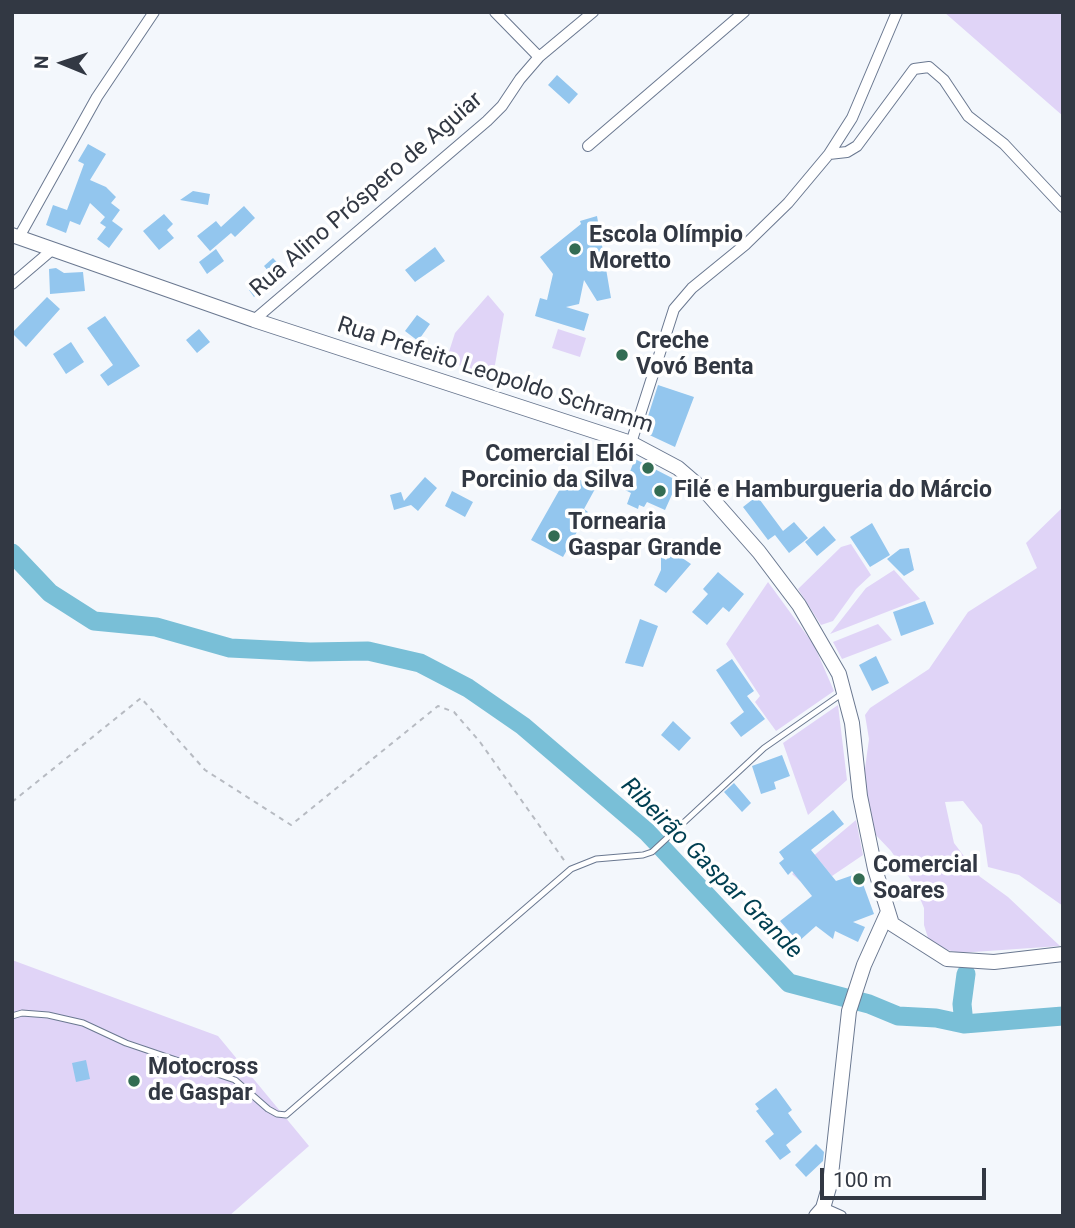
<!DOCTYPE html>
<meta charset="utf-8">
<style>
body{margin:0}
#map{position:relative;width:1075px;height:1228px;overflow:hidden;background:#f3f7fc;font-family:Roboto,sans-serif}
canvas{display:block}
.frame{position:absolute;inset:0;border:14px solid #323843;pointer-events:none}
.north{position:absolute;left:28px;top:28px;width:70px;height:70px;-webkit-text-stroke:5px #fff;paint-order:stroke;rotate:272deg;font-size:19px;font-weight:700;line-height:28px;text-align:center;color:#323843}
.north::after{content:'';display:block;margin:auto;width:24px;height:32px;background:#323843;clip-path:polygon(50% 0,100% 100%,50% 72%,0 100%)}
.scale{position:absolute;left:820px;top:1168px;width:166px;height:32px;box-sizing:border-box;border:4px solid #323843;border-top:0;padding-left:9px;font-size:21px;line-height:24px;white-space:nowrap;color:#323843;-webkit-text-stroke:5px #fff;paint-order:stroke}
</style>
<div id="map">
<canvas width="1075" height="1228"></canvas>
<div class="frame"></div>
<div class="north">N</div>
<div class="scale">100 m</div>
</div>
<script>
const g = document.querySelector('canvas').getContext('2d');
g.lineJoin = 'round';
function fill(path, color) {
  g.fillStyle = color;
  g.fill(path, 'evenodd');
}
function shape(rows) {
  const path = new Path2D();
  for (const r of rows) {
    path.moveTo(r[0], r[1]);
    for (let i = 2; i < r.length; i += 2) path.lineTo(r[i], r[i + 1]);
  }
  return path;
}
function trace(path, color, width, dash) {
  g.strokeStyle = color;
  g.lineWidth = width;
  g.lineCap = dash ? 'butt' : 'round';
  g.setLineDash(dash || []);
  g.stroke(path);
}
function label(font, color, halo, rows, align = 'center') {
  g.font = font + ' Roboto,sans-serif';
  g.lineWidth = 7;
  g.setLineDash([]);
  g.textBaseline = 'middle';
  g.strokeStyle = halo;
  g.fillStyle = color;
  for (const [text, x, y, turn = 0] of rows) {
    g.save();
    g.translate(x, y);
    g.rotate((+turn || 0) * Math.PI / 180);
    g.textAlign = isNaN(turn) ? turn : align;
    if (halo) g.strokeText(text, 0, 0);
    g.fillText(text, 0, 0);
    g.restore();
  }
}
fill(shape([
 [944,12,1063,12,1063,116],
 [488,295,504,314,493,376,446,361,455,333],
 [558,329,586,338,580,357,552,348],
 [1063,507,1063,906,1019,875,988,867,982,825,963,801,945,802,954,843,979,876,1008,897,1060,946,959,953,944,949,929,941,924,925,924,908,915,886,891,851,873,832,864,776,869,739,865,715,870,708,929,669,968,612,1037,568,1026,543],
 [851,544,871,575,856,589,833,621,821,625,798,589,841,547],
 [894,570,920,599,830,634,866,588],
 [768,582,814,645,834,691,776,731,755,702,760,696,726,644],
 [878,624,892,640,842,659,833,642],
 [838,705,847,780,808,815,783,743],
 [856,820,863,855,832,876,818,859,800,881,792,874],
 [12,960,218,1036,309,1146,229,1216,12,1216]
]), '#e0d4f7');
trace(shape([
 [12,553,50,593,94,621,156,627,230,648,310,652,368,651,420,663,468,688,523,726,647,832,789,983,869,1004,898,1016,936,1018,964,1024,1063,1016],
 [964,1024,962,1004,966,974]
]), '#79bfd7', 19);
fill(shape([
 [557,75,578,94,569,104,548,85],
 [88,144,106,154,90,180,106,187,116,197,111,203,120,210,112,221,123,229,109,248,97,239,106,227,100,223,105,217,90,203,80,225,70,221,66,233,46,225,53,205,67,210,84,164,78,161],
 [193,191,210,194,208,205,180,200],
 [244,206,255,218,235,237,231,233,210,251,197,236,216,221,221,227],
 [164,214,173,224,167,230,174,238,159,250,143,231],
 [597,216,611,298,597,301,584,280,579,304,566,307,589,314,584,331,535,316,540,298,547,300,553,274,540,257,581,224,580,221],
 [435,247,445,261,415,282,405,270],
 [216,249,224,261,207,274,199,262],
 [273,258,284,270,254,297,249,290,269,272,264,266],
 [56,268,64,273,83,272,85,291,50,294,49,269],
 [47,297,60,309,26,347,12,333],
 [417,315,430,324,418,341,405,331],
 [105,316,140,366,108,386,100,375,113,365,87,328],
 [199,329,210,342,197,353,186,340],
 [71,342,84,362,66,374,53,354],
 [658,385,694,397,675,447,643,432],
 [635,459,678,481,665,510,647,502,644,507,639,505,638,509,627,504,631,493,623,489],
 [569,473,595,489,584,509,588,512,563,557,531,540],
 [425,477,437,488,418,511,411,505,394,510,390,495,401,492,404,501],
 [452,491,473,502,465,517,445,506],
 [757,496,783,531,794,522,808,538,789,553,775,535,768,540,743,507],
 [872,523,890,555,870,567,850,537],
 [824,526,836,540,817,556,805,542],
 [909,548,914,570,904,576,887,559,900,549],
 [672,551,691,564,666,593,654,585,661,570,661,556,666,560],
 [718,572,744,594,729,612,723,607,707,625,692,612,708,594,703,589],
 [925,601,934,624,901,636,893,612],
 [640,619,658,626,643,667,625,663],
 [876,656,889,683,872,691,859,665],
 [732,659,754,691,747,696,765,719,741,737,730,723,744,712,716,670],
 [673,721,691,738,679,751,661,735],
 [782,755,790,776,774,782,776,789,761,794,752,766],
 [734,783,751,803,742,812,724,792],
 [833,810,844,824,811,850,836,881,859,873,874,914,853,922,865,927,858,942,835,931,833,939,816,926,798,942,780,921,812,896,792,871,788,875,779,863,784,859,779,852],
 [86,1060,90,1079,76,1082,72,1063],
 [776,1088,792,1110,788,1113,802,1132,786,1145,791,1152,780,1160,765,1141,774,1134,756,1111,759,1109,755,1104],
 [816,1144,824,1152,823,1161,806,1177,795,1165]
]), '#93c6ee');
const service = shape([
 [12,1016,22,1013,48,1015,83,1023,126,1043,235,1080,268,1109,277,1114,286,1115,571,869,596,859,643,855,652,852,764,748,843,693]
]);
const minor = shape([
 [495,12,539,57],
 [588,146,744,12],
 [829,154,847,152,857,146,914,69,929,67,944,80,968,116,1004,144,1063,207],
 [19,237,97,97,154,12],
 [12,284,53,249],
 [254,320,487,121,502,106,520,79,539,57,593,12],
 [631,443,674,309,692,288,746,244,788,203,829,154,852,118,897,12],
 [823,1208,841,1216]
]);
const tertiary = shape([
 [12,235,254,320,631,443,678,468,707,493,759,552,799,605,839,674,852,723,860,796,875,869,892,924,947,959,994,962,1063,954],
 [816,1216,823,1208,830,1184,849,1011,864,965,887,914]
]);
trace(service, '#6a7890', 7);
trace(minor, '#6a7890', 12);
trace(tertiary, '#6a7890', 16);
trace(shape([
 [12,802,141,698,205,770,291,825,438,706,454,712,480,742,566,863]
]), '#b7bbc2', 2, [5, 5]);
trace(service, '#fff', 5);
trace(minor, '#fff', 10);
trace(tertiary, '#fff', 14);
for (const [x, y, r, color] of [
 [575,249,7,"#336c53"],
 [622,355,7,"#336c53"],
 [648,468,7,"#336c53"],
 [660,491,7,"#336c53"],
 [554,536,7,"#336c53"],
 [859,879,7,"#336c53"],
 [134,1081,7,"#336c53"]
]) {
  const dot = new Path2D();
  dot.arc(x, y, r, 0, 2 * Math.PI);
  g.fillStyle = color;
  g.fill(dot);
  trace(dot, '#fff', 2.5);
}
label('23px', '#323843', '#fff', [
 ["Rua Alino Próspero de Aguiar",367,195,-41],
 ["Rua Prefeito Leopoldo Schramm",495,376,18]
]);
label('bold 23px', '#323843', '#fff', [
 ["Escola Olímpio",589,236],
 ["Moretto",589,262],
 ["Creche",636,342],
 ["Vovó Benta",636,368],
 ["Comercial Elói",634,455,"right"],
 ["Porcinio da Silva",634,481,"right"],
 ["Filé e Hamburgueria do Márcio",674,491],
 ["Tornearia",568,523],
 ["Gaspar Grande",568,549],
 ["Comercial",873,866],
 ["Soares",873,892],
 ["Motocross",148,1068],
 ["de Gaspar",148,1094]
], 'left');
label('italic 24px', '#003f51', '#fff', [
 ["Ribeirão Gaspar Grande",711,869,45]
]);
</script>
